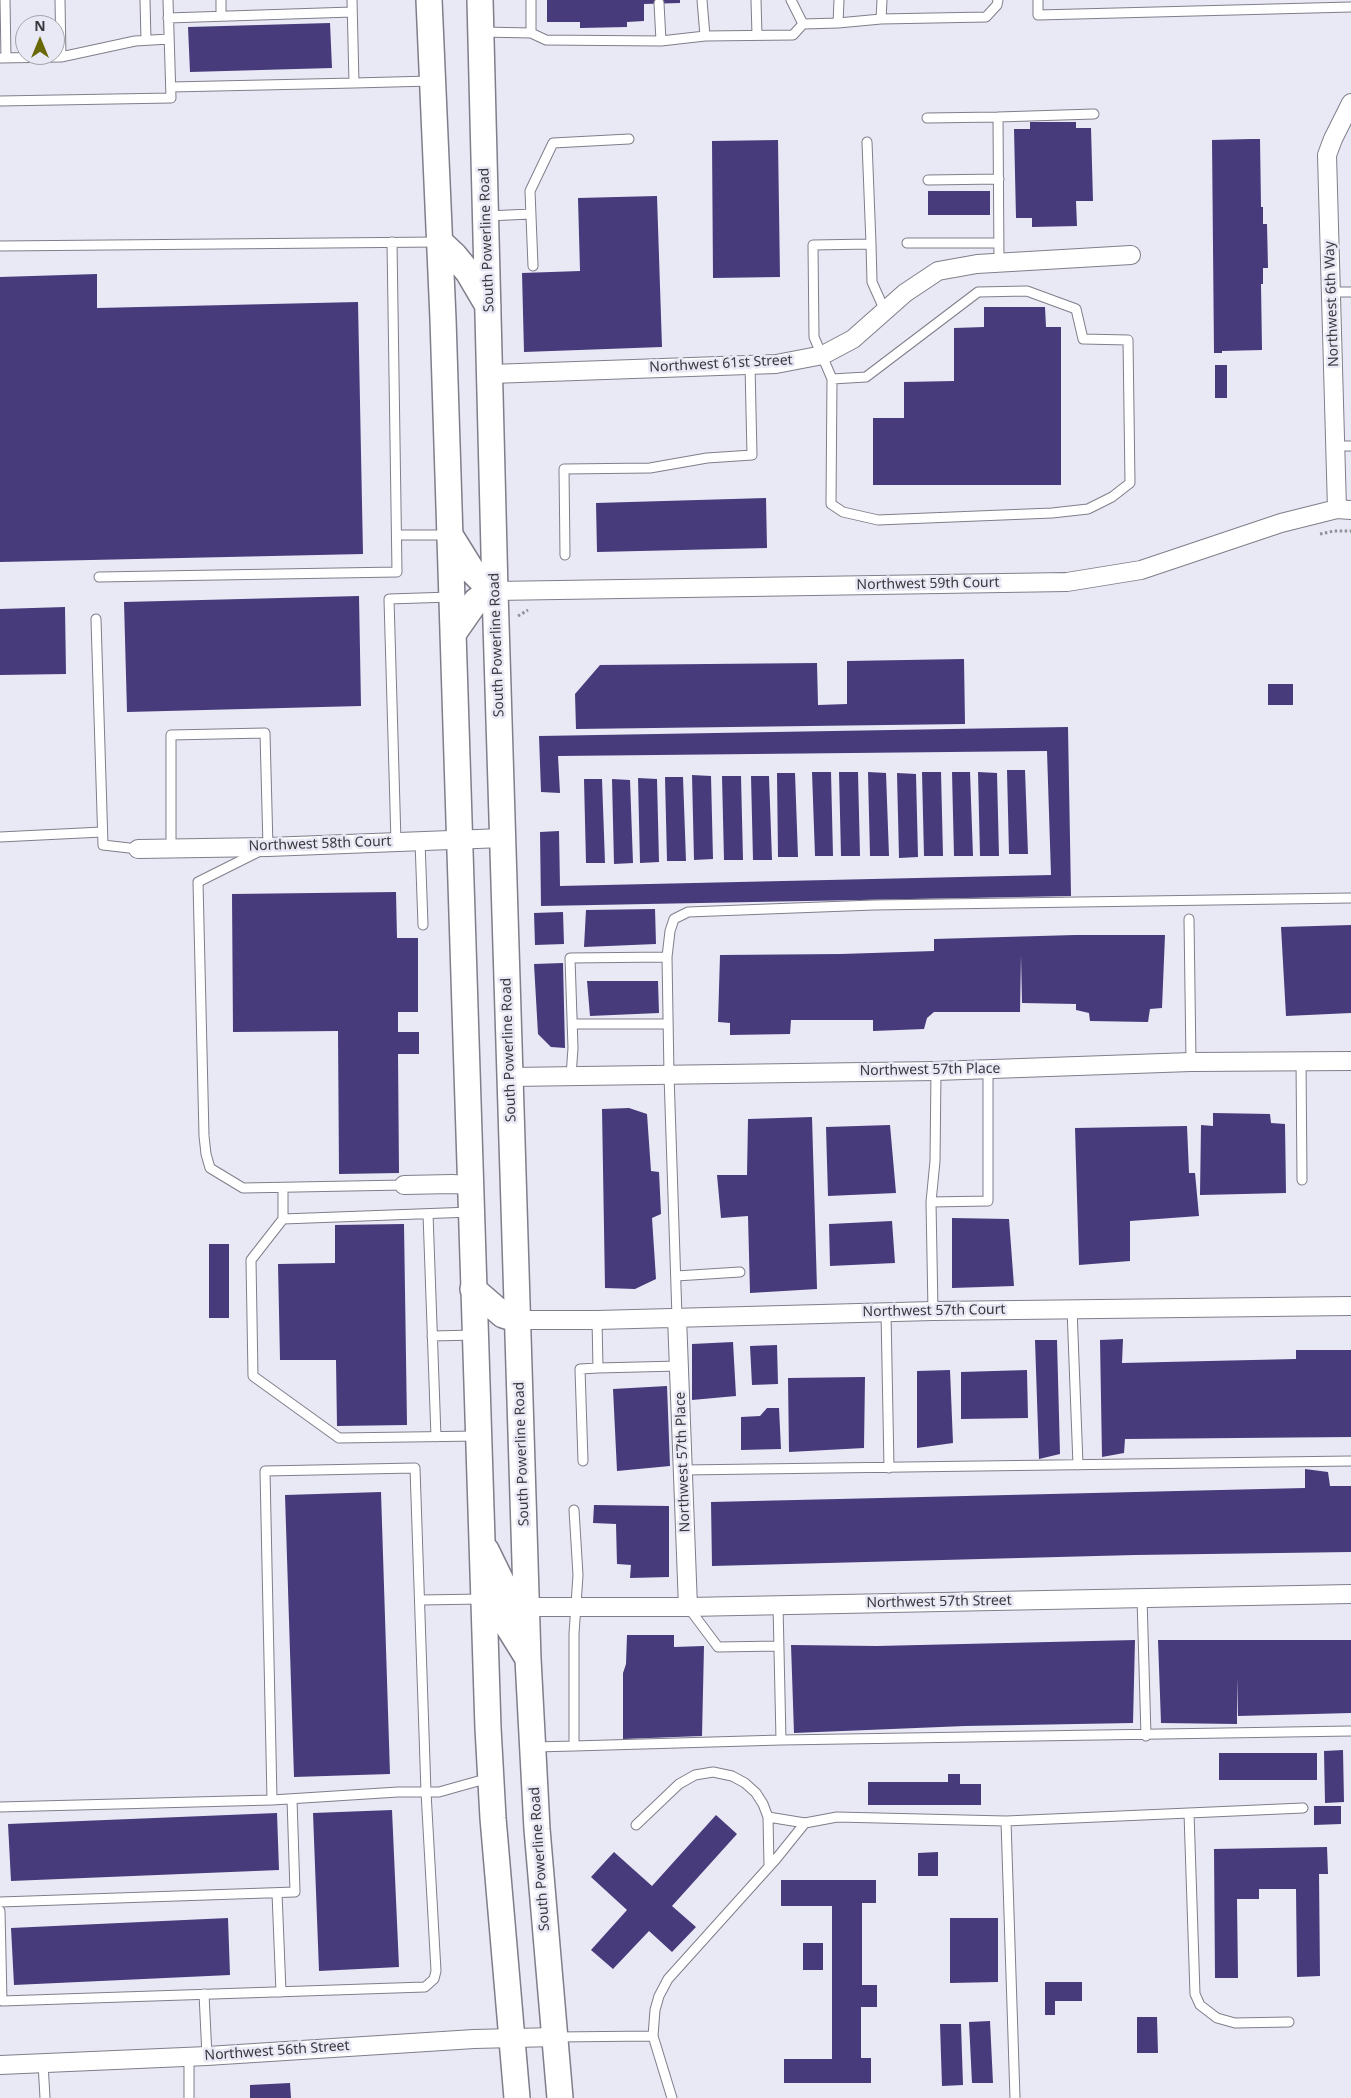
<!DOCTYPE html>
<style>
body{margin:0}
#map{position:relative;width:1351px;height:2098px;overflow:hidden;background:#e9e8f5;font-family:"Noto Sans",sans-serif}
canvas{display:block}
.north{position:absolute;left:15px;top:15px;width:50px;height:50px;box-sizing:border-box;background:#e9e8f5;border:1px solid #a3a2ab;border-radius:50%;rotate:0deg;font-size:14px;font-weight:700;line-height:20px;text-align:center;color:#39383d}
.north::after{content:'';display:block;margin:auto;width:18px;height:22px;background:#686804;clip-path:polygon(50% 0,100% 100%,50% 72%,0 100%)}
</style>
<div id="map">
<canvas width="1351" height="2098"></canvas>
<div class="north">N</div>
</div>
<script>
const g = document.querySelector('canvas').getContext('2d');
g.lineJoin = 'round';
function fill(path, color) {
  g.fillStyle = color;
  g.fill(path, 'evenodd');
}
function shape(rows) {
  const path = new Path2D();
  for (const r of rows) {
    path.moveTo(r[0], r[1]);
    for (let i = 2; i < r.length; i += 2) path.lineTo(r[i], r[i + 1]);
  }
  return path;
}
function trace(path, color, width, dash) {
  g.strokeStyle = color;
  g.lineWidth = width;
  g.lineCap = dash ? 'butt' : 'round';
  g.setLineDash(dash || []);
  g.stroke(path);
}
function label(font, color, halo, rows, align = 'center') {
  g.font = font + ' "Noto Sans",sans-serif';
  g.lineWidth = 5;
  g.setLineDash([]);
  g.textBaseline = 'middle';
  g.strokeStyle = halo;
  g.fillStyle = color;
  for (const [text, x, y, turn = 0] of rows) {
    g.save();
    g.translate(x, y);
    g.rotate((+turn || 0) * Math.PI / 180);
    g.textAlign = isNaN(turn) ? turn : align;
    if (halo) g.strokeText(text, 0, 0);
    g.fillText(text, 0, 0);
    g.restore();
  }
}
fill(shape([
 [547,0,680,0,680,3,644,4,644,21,627,22,627,27,580,28,580,22,547,22],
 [330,23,332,68,190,72,188,27],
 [1030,122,1076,122,1076,128,1091,128,1093,201,1076,201,1077,226,1032,227,1032,218,1016,218,1014,129,1030,129],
 [1251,139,1260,139,1261,207,1263,207,1263,224,1267,224,1268,268,1263,268,1263,284,1261,284,1262,350,1222,351,1222,353,1214,353,1212,140],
 [778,140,780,277,713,278,712,141],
 [928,191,990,191,990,215,928,215],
 [657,196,662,347,524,352,522,273,580,271,578,198],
 [97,274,97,308,358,302,363,554,0,562,0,277],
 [984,307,1045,307,1046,327,1061,327,1061,485,873,485,873,418,904,418,904,382,954,381,954,328,984,327],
 [1215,365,1227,365,1227,398,1215,398],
 [766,498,767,548,597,552,596,503],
 [359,596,361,706,127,712,124,602],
 [65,607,66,674,0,675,0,609],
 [964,659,965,724,576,729,575,694,600,665,817,663,818,705,847,704,847,661],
 [1268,684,1293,684,1293,705,1268,705],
 [1068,727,1071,896,541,906,540,832,559,831,560,886,1051,875,1047,751,558,756,560,793,541,792,539,736],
 [1007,770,1025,770,1028,854,1009,854],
 [812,772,831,772,833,856,815,856],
 [839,772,858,772,860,856,841,856],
 [868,772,886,773,889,856,870,856],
 [922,772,941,772,943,856,924,856],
 [952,772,970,772,973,856,954,856],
 [978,772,997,773,999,856,980,856],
 [777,773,795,773,798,857,778,857],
 [897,773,916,774,918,857,899,858],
 [692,775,711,776,713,859,694,860],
 [722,776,741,776,743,860,724,860],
 [751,776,769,776,772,860,753,860],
 [665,777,683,777,686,861,667,861],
 [638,778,657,779,659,862,640,863],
 [584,779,602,779,605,863,586,863],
 [612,779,630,780,633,863,614,864],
 [396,892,397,938,418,938,418,1012,398,1012,398,1032,419,1032,419,1054,398,1054,399,1173,339,1174,338,1031,233,1032,232,894],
 [655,909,656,944,584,947,586,910],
 [563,912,564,944,535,945,534,913],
 [1351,925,1351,1013,1286,1016,1281,927],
 [1075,935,1165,935,1162,1008,1150,1009,1148,1022,1090,1021,1089,1013,1076,1010,1076,1004,1022,1003,1021,955,1020,1012,934,1012,927,1018,924,1029,873,1031,873,1020,791,1020,790,1034,730,1035,730,1023,718,1022,720,955,841,954,934,951,934,939],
 [563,963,565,1048,551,1047,538,1034,534,964],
 [587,981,658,981,659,1013,590,1016],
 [629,1108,647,1114,651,1171,659,1172,661,1214,652,1218,656,1279,635,1289,605,1288,602,1109],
 [1213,1113,1270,1114,1271,1123,1285,1124,1286,1193,1200,1195,1201,1125,1213,1126],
 [812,1117,817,1289,750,1293,748,1216,721,1218,717,1175,747,1175,748,1119],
 [890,1125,896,1193,828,1196,826,1127],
 [1187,1126,1189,1173,1195,1173,1199,1216,1130,1221,1130,1261,1079,1265,1075,1128],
 [952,1218,1009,1219,1014,1286,952,1288],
 [892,1221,895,1263,830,1266,829,1224],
 [404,1224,407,1425,337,1426,336,1360,280,1360,278,1264,335,1263,335,1225],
 [209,1244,229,1244,229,1318,209,1318],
 [1123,1339,1122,1363,1296,1359,1296,1350,1351,1350,1351,1437,1125,1439,1124,1453,1102,1457,1100,1340],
 [1035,1340,1057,1340,1060,1454,1039,1459],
 [733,1342,736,1396,692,1400,692,1344],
 [777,1345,778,1384,752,1385,750,1346],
 [950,1370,953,1443,917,1448,917,1371],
 [1027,1370,1028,1418,961,1419,961,1372],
 [865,1377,864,1448,789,1452,788,1378],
 [667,1386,670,1466,617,1471,613,1389],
 [767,1408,779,1408,781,1449,741,1450,741,1417,760,1416],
 [1305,1469,1328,1472,1330,1486,1351,1486,1351,1552,1135,1555,712,1566,711,1502,1305,1488],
 [381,1492,390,1774,294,1777,285,1495],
 [594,1505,669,1506,669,1577,630,1578,631,1565,617,1564,616,1524,593,1523],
 [627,1635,674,1635,674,1647,704,1646,702,1736,623,1739,623,1673,626,1664],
 [1135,1640,1133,1723,965,1726,794,1733,791,1645,877,1646],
 [1158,1640,1351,1640,1351,1713,1238,1716,1237,1677,1237,1724,1161,1723],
 [1343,1750,1344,1802,1325,1803,1324,1751],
 [1219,1753,1317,1753,1317,1780,1219,1780],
 [948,1774,960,1774,960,1784,981,1784,981,1805,868,1805,868,1782,948,1782],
 [1314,1806,1341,1806,1341,1824,1314,1825],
 [392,1810,399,1967,319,1971,313,1813],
 [277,1813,279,1870,11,1881,8,1824],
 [716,1815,737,1834,672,1906,696,1927,672,1952,649,1931,613,1969,591,1950,627,1910,591,1877,614,1852,652,1886],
 [1327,1847,1328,1874,1319,1874,1320,1976,1297,1977,1296,1889,1259,1889,1259,1899,1237,1899,1238,1978,1215,1978,1214,1849],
 [938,1852,938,1876,918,1876,918,1853],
 [781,1880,876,1880,876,1903,862,1903,862,1985,877,1985,877,2007,861,2007,861,2058,871,2058,871,2083,784,2083,784,2059,832,2059,832,1906,781,1906],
 [228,1918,230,1975,14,1985,11,1928],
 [950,1918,998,1918,998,1982,950,1983],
 [803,1943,823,1943,823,1970,803,1970],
 [1045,1982,1082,1982,1082,2001,1055,2001,1055,2015,1045,2015],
 [1137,2017,1157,2017,1158,2053,1137,2053],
 [990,2021,993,2083,972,2083,969,2022],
 [940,2024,961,2024,963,2085,942,2086],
 [290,2083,291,2098,250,2098,250,2085]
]), '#473b7b');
const service = shape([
 [5,0,6,58],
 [60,0,61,57],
 [145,0,146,40],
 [221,0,221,16],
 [756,0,757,35],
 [791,0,803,24],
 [882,0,881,19,986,17,997,5,998,0],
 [1038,0,1038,15,1351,7],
 [168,18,352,12],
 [838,23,881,19],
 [482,32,531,33,531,0],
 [531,33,546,40,661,41,659,3],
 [705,36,793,35,803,24,838,23,839,0],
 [661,41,705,36,702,0],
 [0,58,61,57,135,41,169,39],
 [354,83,431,81],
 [171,87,354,83,352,0],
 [0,101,171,98,168,0],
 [998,117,1094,114],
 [927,118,998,117,999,262],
 [867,142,871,244],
 [928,180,999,179],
 [487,216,531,214],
 [907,243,999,243],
 [0,246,437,242],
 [533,266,530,191,553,143,629,139],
 [1332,292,1351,292],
 [832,379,866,377,978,292,1027,291,1076,309,1083,339,1128,340,1130,483,1112,497,1088,509,1052,513,878,520,843,512,831,504,832,379,814,337,813,245,871,244,872,282,885,311],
 [1335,446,1351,446],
 [397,535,449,535],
 [565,555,564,469,650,468,707,458,752,455,750,365],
 [99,577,397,572,392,242],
 [96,619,103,845,138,849],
 [0,837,102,832],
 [420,841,423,925],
 [396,842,389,599,451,597],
 [171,848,171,735,265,733,268,847,198,882,204,1136,206,1154,210,1168,243,1188,404,1185],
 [1189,919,1191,1062],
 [572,1024,668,1024],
 [1301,1061,1302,1180],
 [571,1076,573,1048,570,958,667,957],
 [283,1188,283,1219,251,1260,253,1376,339,1438,478,1436],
 [931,1202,935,1161,936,1071],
 [428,1214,436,1437],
 [283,1219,471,1212],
 [676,1276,740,1272],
 [1072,1309,1078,1465],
 [933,1311,931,1202,988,1201,988,1069],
 [886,1312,889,1468],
 [677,1317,669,1075,667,957,670,931,674,919,688,912,874,905,1351,898],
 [597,1320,598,1368,679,1366],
 [432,1336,475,1335],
 [583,1461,580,1369,598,1368],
 [683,1470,1351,1461],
 [1142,1598,1146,1736],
 [420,1600,482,1599],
 [778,1605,781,1740],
 [688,1607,718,1647,779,1646],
 [574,1746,781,1740,1351,1731],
 [535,1747,574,1746,574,1634,578,1575,574,1510],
 [0,1807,272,1800],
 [1189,1813,1195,1994,1200,2005,1217,2018,1235,2023,1289,2022],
 [636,1825,679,1784,695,1775,713,1772,732,1776,745,1783,756,1793,763,1804,768,1817],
 [769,1866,768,1817,805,1823],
 [277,1893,281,1992],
 [0,1902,295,1892,292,1799],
 [0,1911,2,2001,425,1987,434,1979,436,1971,426,1792,415,1468,265,1471,272,1800,398,1792,439,1792,489,1778],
 [204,1994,207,2056],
 [556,2037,653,2036],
 [189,2057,189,2098],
 [43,2063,45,2098],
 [672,2098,653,2036,655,2010,659,1996,668,1979,776,1859,805,1823,837,1817,1006,1821],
 [1015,2098,1006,1821,1303,1808]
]);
const minor = shape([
 [491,374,776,364,823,355,853,339,905,293,938,271,977,264,1131,255],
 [1337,509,1327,155,1333,139,1351,103],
 [495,591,1067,582,1141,570,1281,523,1337,509,1351,510],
 [138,849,268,847,503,838],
 [510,1077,936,1071,1191,1062,1351,1061],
 [404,1185,452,1184,470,1185],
 [677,1317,688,1607],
 [518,1320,597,1320,933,1311,1351,1306],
 [527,1607,688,1607,1351,1594],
 [0,2065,207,2056,474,2039,555,2037]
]);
const secondary = shape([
 [429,0,443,319,488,1728,493,1818,517,2098],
 [480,0,495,591,528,1659,537,1829,560,2098],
 [440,242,454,255,468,272,488,306],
 [450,535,473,572,485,584,495,591],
 [453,634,476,601,483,596,495,591],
 [473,1289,503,1315,518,1320],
 [486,1550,507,1593,513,1600,527,1607],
 [483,1599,499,1612,527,1657]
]);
trace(service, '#7f7e8a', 11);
trace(minor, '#7f7e8a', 20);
trace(secondary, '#7f7e8a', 28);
trace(shape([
 [1320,534,1334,531,1351,531],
 [518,616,528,610]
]), '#92919a', 3, [2.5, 2.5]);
trace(service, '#fff', 9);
trace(minor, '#fff', 18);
trace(secondary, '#fff', 25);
label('14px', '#39383d', '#e9e8f5', [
 ["South Powerline Road",487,240,-92],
 ["Northwest 6th Way",1332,304,-92],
 ["Northwest 61st Street",721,364,-3],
 ["Northwest 59th Court",928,584,-1],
 ["South Powerline Road",497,645,-92],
 ["Northwest 58th Court",320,844,-2],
 ["South Powerline Road",509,1050,-92],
 ["Northwest 57th Place",930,1070,-1],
 ["Northwest 57th Court",934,1311,-1],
 ["South Powerline Road",522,1454,-92],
 ["Northwest 57th Place",683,1462,-92],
 ["Northwest 57th Street",939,1602,-1],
 ["South Powerline Road",540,1859,-94],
 ["Northwest 56th Street",277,2051,-4]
]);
</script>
